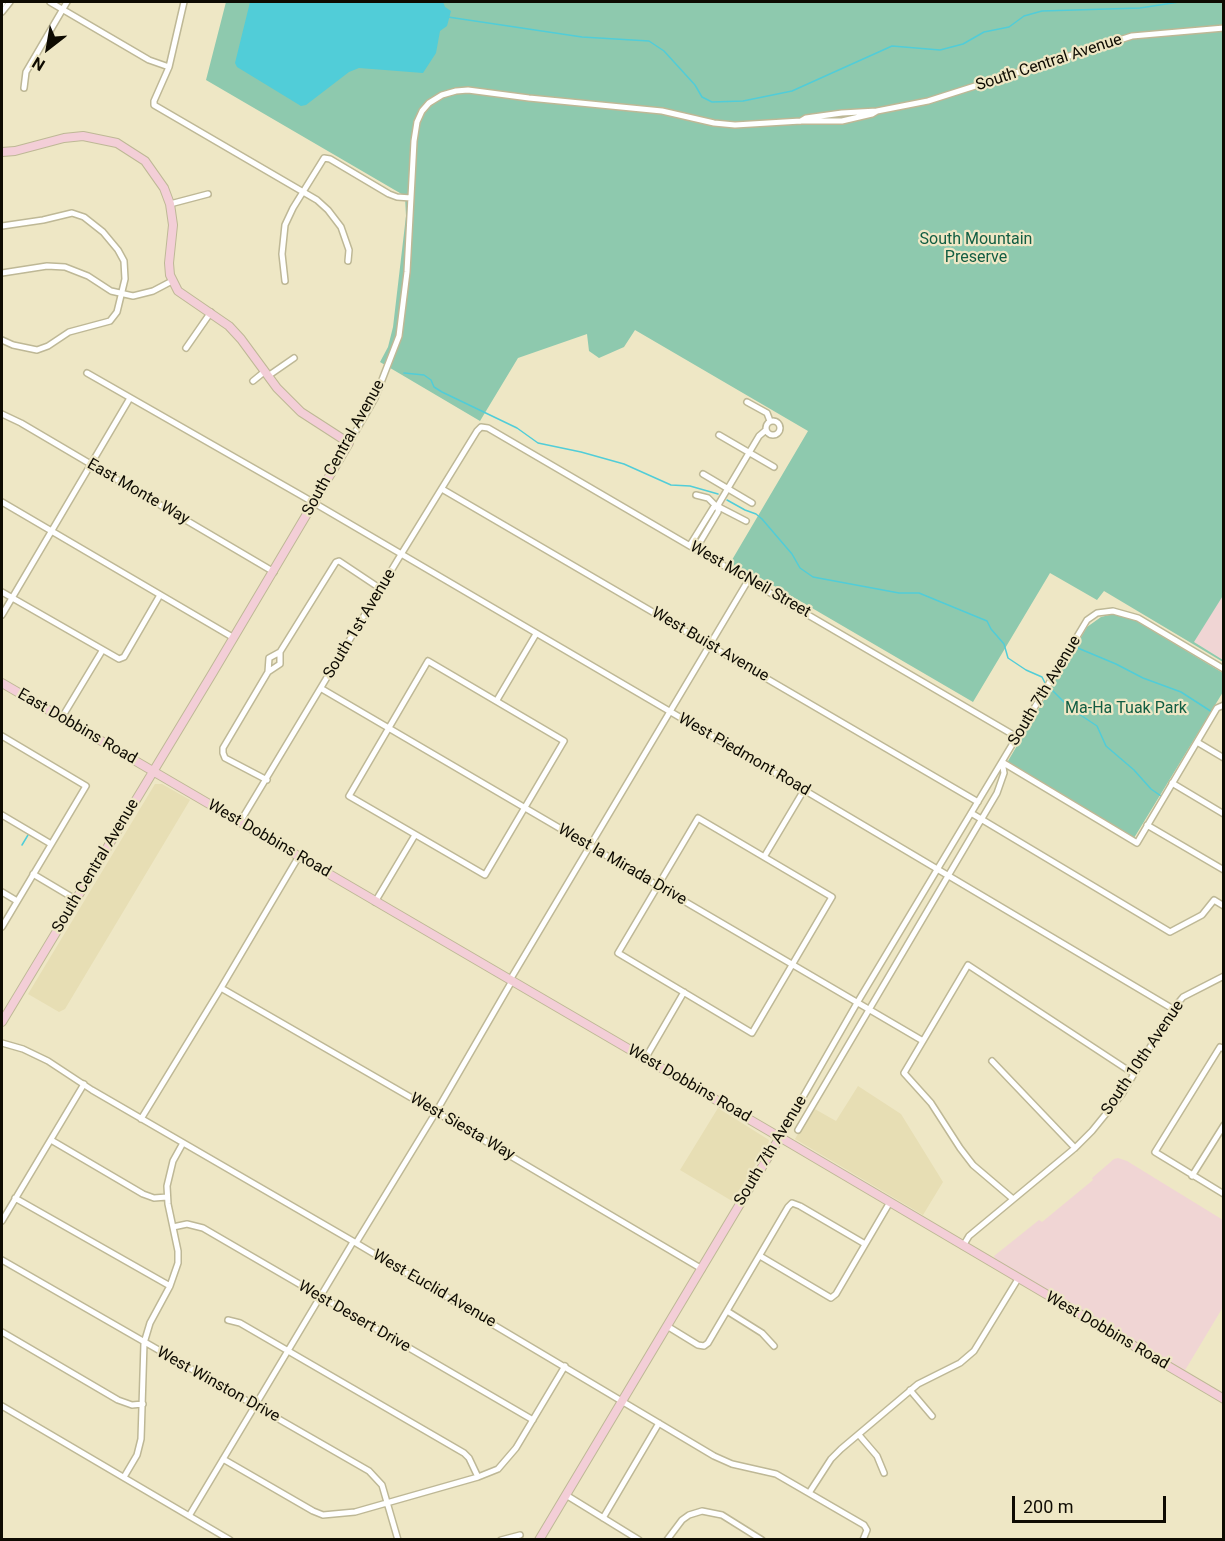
<!DOCTYPE html>
<style>
body{margin:0}
#map{position:relative;width:1225px;height:1541px;overflow:hidden;background:#eee7c5;font-family:Roboto,sans-serif}
canvas{display:block}
.frame{position:absolute;inset:0;border:3px solid #0e0b02;pointer-events:none}
.north{position:absolute;left:18px;top:18px;width:60px;height:60px;-webkit-text-stroke:4px #eee7c5;paint-order:stroke;rotate:211deg;font-size:16px;font-weight:700;line-height:24px;text-align:center;color:#0e0b02}
.north::after{content:'';display:block;margin:auto;width:21px;height:27px;background:#0e0b02;clip-path:polygon(50% 0,100% 100%,50% 72%,0 100%)}
.scale{position:absolute;left:1012px;top:1496px;width:154px;height:27px;box-sizing:border-box;border:3px solid #0e0b02;border-top:0;padding-left:8px;font-size:18px;line-height:21px;white-space:nowrap;color:#0e0b02;-webkit-text-stroke:4px #eee7c5;paint-order:stroke}
</style>
<div id="map">
<canvas width="1225" height="1541"></canvas>
<div class="frame"></div>
<div class="north">N</div>
<div class="scale">200 m</div>
</div>
<script>
const g = document.querySelector('canvas').getContext('2d');
g.lineJoin = 'round';
function fill(path, color) {
  g.fillStyle = color;
  g.fill(path, 'evenodd');
}
function shape(rows) {
  const path = new Path2D();
  for (const r of rows) {
    if (r.length === 3) {
      path.moveTo(r[0] + r[2], r[1]);
      path.arc(r[0], r[1], r[2], 0, 2 * Math.PI);
      continue;
    }
    path.moveTo(r[0], r[1]);
    for (let i = 2; i < r.length; i += 2) path.lineTo(r[i], r[i + 1]);
  }
  return path;
}
function trace(path, color, width, dash) {
  g.strokeStyle = color;
  g.lineWidth = width;
  g.lineCap = dash ? 'butt' : 'round';
  g.setLineDash(dash || []);
  g.stroke(path);
}
function label(font, color, halo, rows, align = 'center') {
  g.font = font + ' Roboto,sans-serif';
  g.lineWidth = 4.5;
  g.setLineDash([]);
  g.textBaseline = 'middle';
  g.strokeStyle = halo;
  g.fillStyle = color;
  for (const [text, x, y, turn = 0] of rows) {
    g.save();
    g.translate(x, y);
    g.rotate((+turn || 0) * Math.PI / 180);
    g.textAlign = isNaN(turn) ? turn : align;
    if (halo) g.strokeText(text, 0, 0);
    g.fillText(text, 0, 0);
    g.restore();
  }
}
fill(shape([
 [155,784,162,784,190,800,65,1009,59,1012,28,994],
 [858,1086,901,1114,943,1182,923,1215,795,1139,813,1108,836,1121],
 [718,1108,769,1140,768,1145,732,1201,680,1170]
]), '#e7deb4');
fill(shape([
 [1223,594,1223,660,1194,642],
 [1118,1158,1127,1161,1223,1220,1223,1307,1184,1372,996,1261,994,1256,1039,1220,1042,1222,1093,1180,1092,1178,1114,1159]
]), '#f0d5d4');
fill(shape([
 [226,2,1223,2,1224,594,1194,642,1223,660,1223,662,1104,591,1097,600,1050,573,973,702,752,573,748,577,729,565,808,431,635,330,624,347,599,358,589,351,587,334,518,358,480,421,380,362,388,347,393,327,406,216,405,196,206,80],
 [1113,614,1125,616,1135,620,1223,673,1223,692,1134,838,1011,765,1008,761,1087,627,1101,617]
]), '#8ec9ae');
fill(shape([
 [250,2,443,2,445,7,451,11,447,26,440,31,436,53,423,73,359,68,349,72,306,105,301,106,237,67,235,63]
]), '#51cdd8');
trace(shape([
 [448,17,582,37,649,41,664,51,695,85,702,97,712,102,743,101,792,91,892,46,940,50,963,44,984,32,1009,27,1024,16,1042,11,1140,8,1179,2],
 [404,373,424,375,431,380,434,387,442,392,517,428,538,443,581,452,624,464,671,485,690,486,718,494],
 [727,500,745,510,756,514,762,519,792,554,800,568,813,577,899,593,919,593,987,621,991,629,1004,644,1008,658,1026,670,1042,677,1045,683],
 [1073,646,1116,664,1143,678,1181,692,1212,712],
 [1048,686,1070,708,1097,726,1106,746,1134,770,1151,789,1161,796],
 [22,845,28,835]
]), '#51cdd8', 1.5);
const street = shape([
 [50,2,149,60,169,67],
 [184,2,169,67,154,101,154,105,317,200,328,210,341,227,349,250,348,261],
 [2,4,3,2],
 [2,12,10,2],
 [24,88,26,72,67,2],
 [801,121,806,118,842,113,877,111],
 [170,204,208,194],
 [2,226,43,220,72,213,84,217,103,232,118,250,124,261,125,279,117,312,110,321,69,332,48,346,37,350,13,345,2,340],
 [2,273,47,266,65,267,88,276,111,291,133,296,153,291,172,281],
 [285,281,282,254,285,225,293,208,324,158,330,159,389,194,397,197,411,198],
 [186,348,211,312],
 [87,373,304,497,804,790,1173,1009],
 [268,376,294,358],
 [253,381,264,372],
 [747,402,767,413,770,421],
 [2,414,21,423,274,572],
 [773,428,7],
 [719,435,774,467],
 [349,443,375,398,399,336,407,272,414,141,417,122,422,111,429,103,442,95,456,91,468,90,529,98,662,111,714,123,735,125,801,121,842,121,872,114,877,111,928,101,1132,36,1224,28],
 [703,474,752,503],
 [442,489,978,802],
 [696,495,708,498,715,505,746,521],
 [2,502,234,638],
 [690,545,713,508,718,505,759,436,766,430],
 [696,549,718,512,719,506],
 [2,592,119,659,124,657,160,595],
 [2,615,130,398],
 [428,661,564,741,485,875,349,796,428,661],
 [268,672,280,664,280,652],
 [322,689,923,1041],
 [497,700,536,634],
 [61,719,102,651],
 [2,736,86,786,2,927],
 [1197,742,1224,758],
 [1002,762,1137,843,1217,708,1224,705],
 [267,780,225,758,223,753,223,748,268,672,269,658,280,652,336,562,339,561,381,589],
 [1172,783,1224,814],
 [971,813,1170,932,1202,915,1214,900,1224,906],
 [2,815,51,844],
 [698,818,832,897,752,1033,618,953,698,818],
 [240,822,397,561,477,431,481,427,488,428,1017,737],
 [1147,825,1224,870],
 [764,857,804,790],
 [33,874,75,899],
 [2,892,17,901],
 [375,902,415,835],
 [510,980,749,579],
 [221,988,436,1112,702,1269],
 [2,1043,23,1049,48,1061,92,1090,356,1243,714,1456,732,1464,776,1474,864,1525,867,1530,863,1540],
 [1224,1049,1220,1047,1155,1152,1224,1194],
 [645,1059,684,992],
 [992,1061,1075,1148],
 [141,1119,221,988,299,856],
 [798,1130,997,793,1004,773,1002,762],
 [780,1137,857,1003,1087,620,1097,613,1113,611,1138,618,1224,669],
 [51,1140,143,1194,154,1198,167,1197],
 [1192,1176,1224,1125],
 [15,1198,170,1286],
 [1013,1199,973,1165,960,1148,931,1103,904,1073,968,965,1134,1074],
 [2,1221,84,1084],
 [173,1227,187,1224,203,1228,533,1420],
 [356,1243,436,1112,512,981],
 [963,1246,969,1236,1075,1148,1092,1131,1122,1094,1173,1009,1183,997,1224,976],
 [760,1256,831,1298,836,1294,890,1202],
 [2,1260,369,1471,382,1485,398,1540],
 [727,1311,762,1333,774,1346],
 [228,1320,240,1323,464,1453,469,1458,478,1477],
 [667,1326,698,1345,704,1346,708,1343,788,1207,792,1203,800,1206,865,1244],
 [2,1332,118,1400,132,1405,143,1404],
 [910,1390,932,1416],
 [2,1406,230,1540],
 [859,1435,877,1456,884,1473],
 [223,1459,313,1511,323,1515,355,1512,478,1477,498,1469,516,1448,565,1366],
 [124,1477,137,1455,141,1439,144,1343,150,1323,170,1286,178,1263,178,1251,168,1204,167,1186,173,1161,183,1143],
 [809,1493,831,1459,841,1449,918,1384,960,1363,974,1351,1018,1279],
 [566,1495,639,1540],
 [189,1516,353,1242],
 [603,1518,659,1423],
 [501,1540,520,1535],
 [667,1540,682,1520,689,1515,702,1511,722,1515,762,1540]
]);
const secondary = shape([
 [2,152,15,151,64,138,83,136,117,143,145,161,164,188,170,204,173,225,169,263,170,275,178,291,229,326,241,339,277,388,301,412,349,443,212,674,2,1022],
 [2,683,788,1142,1224,1399],
 [539,1540,780,1137]
]);
trace(street, '#beb896', 8);
trace(secondary, '#beb896', 10);
trace(street, '#fff', 5);
trace(secondary, '#f3ced7', 8);
label('16px', '#0e0b02', '#eee7c5', [
 ["South Central Avenue",1049,63,-18],
 ["South Central Avenue",344,448,-61],
 ["East Monte Way",138,492,30],
 ["West McNeil Street",750,580,30],
 ["South 1st Avenue",360,624,-59],
 ["West Buist Avenue",710,645,30],
 ["South 7th Avenue",1045,691,-59],
 ["East Dobbins Road",77,727,30],
 ["West Piedmont Road",744,755,30],
 ["West Dobbins Road",269,839,30],
 ["West la Mirada Drive",622,865,30],
 ["South Central Avenue",96,866,-59],
 ["South 10th Avenue",1143,1058,-56],
 ["West Dobbins Road",689,1084,30],
 ["West Siesta Way",462,1127,30],
 ["South 7th Avenue",771,1151,-59],
 ["West Euclid Avenue",434,1289,30],
 ["West Desert Drive",354,1317,30],
 ["West Dobbins Road",1107,1331,30],
 ["West Winston Drive",218,1385,29]
]);
label('16px', '#115d42', '#eee7c5', [
 ["South Mountain",976,240],
 ["Preserve",976,258],
 ["Ma-Ha Tuak Park",1126,709]
]);
</script>
